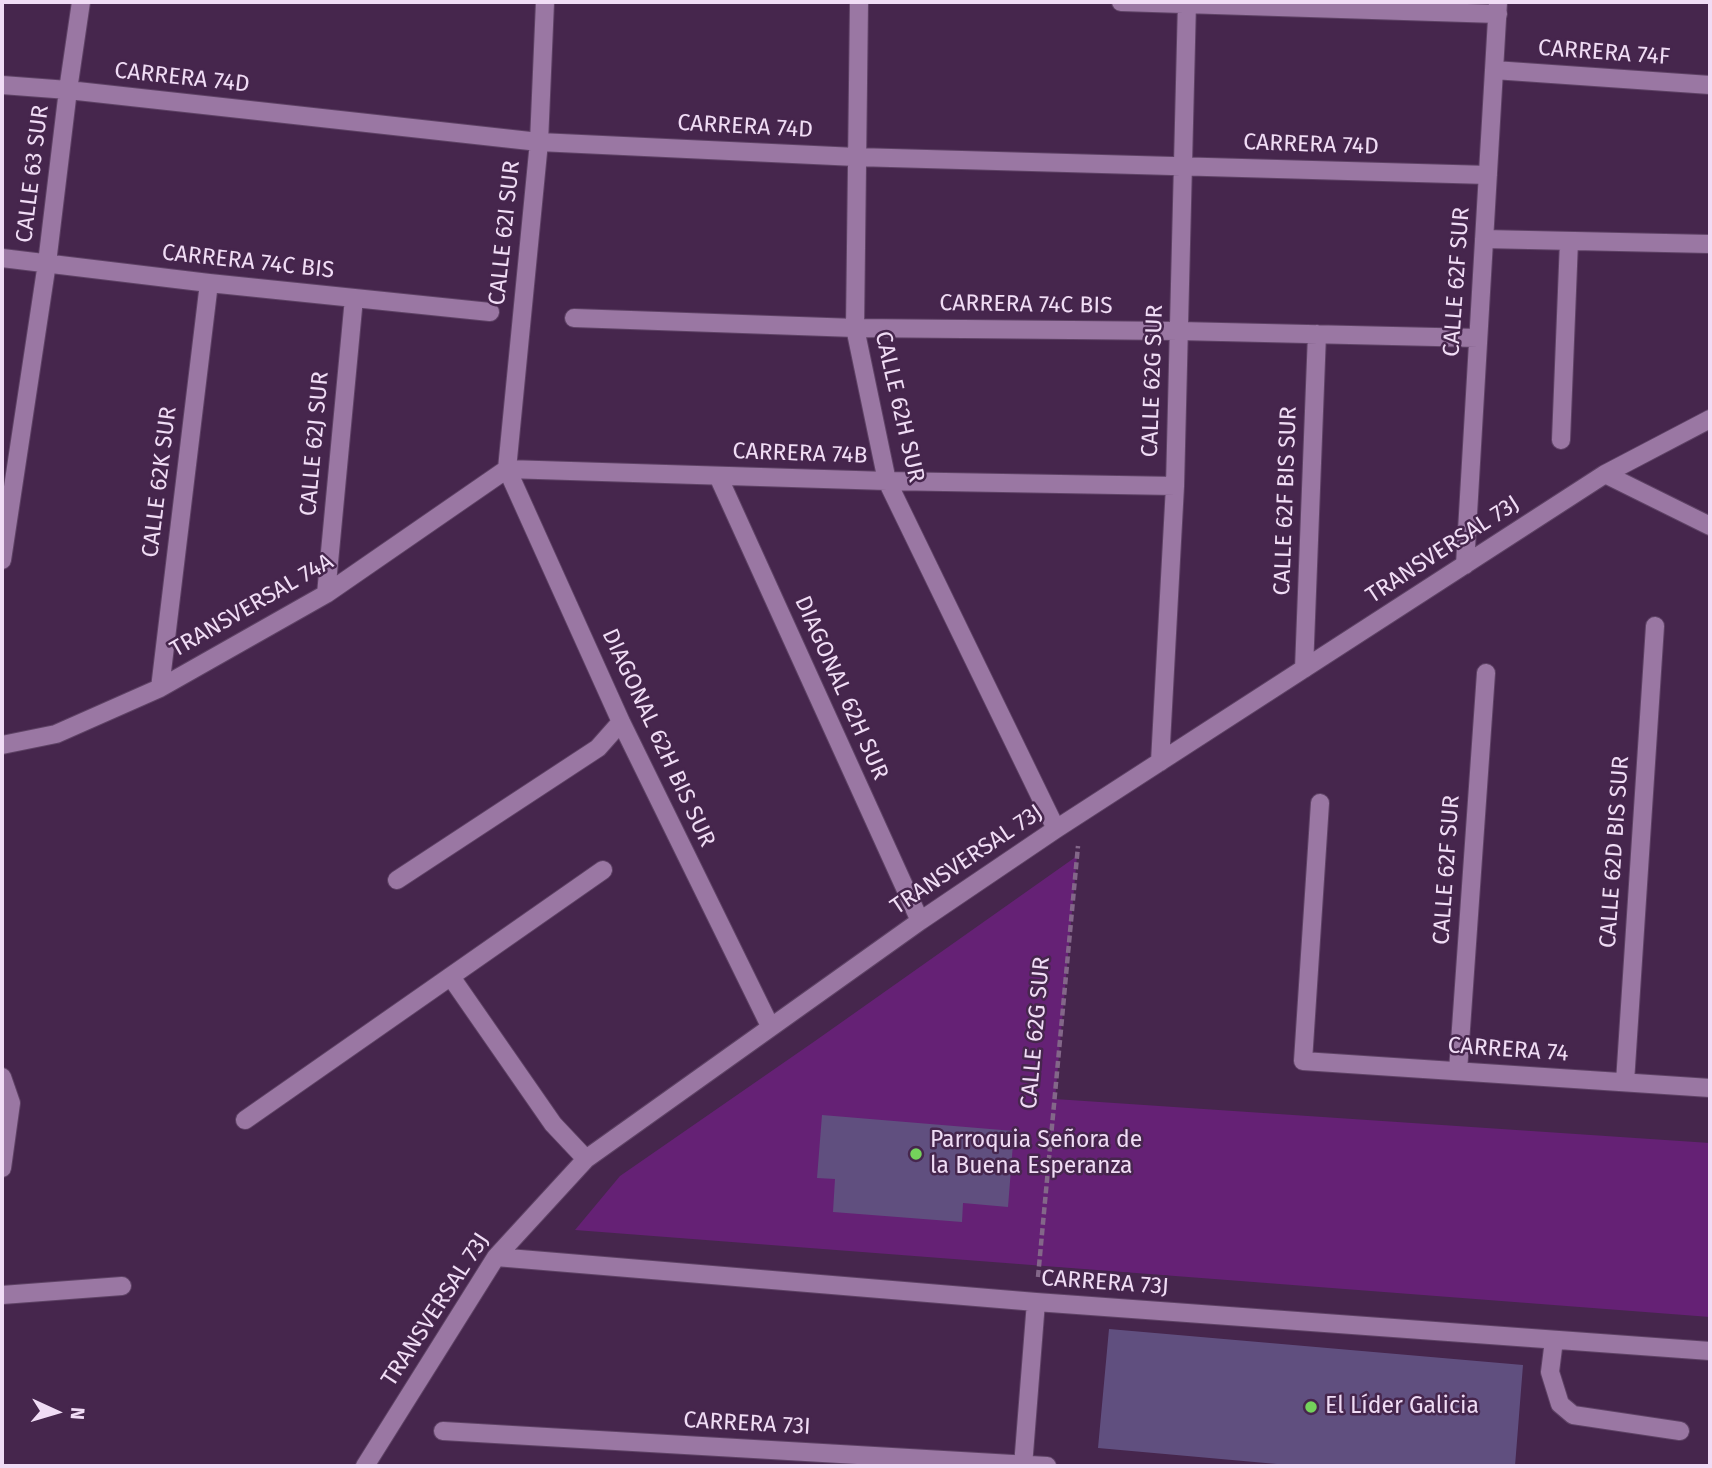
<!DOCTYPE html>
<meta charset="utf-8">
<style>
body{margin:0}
#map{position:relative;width:1712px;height:1468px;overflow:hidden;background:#46264d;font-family:"Fira Sans",sans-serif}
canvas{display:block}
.frame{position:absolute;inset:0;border:4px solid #f0dcf5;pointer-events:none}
.north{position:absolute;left:21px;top:1377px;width:70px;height:70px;-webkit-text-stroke:5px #46264d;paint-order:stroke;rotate:94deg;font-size:19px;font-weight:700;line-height:28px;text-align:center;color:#f0dcf5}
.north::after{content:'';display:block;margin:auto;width:24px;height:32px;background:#f0dcf5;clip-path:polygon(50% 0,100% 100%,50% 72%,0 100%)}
</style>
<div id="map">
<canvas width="1712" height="1468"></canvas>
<div class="frame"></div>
<div class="north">N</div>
</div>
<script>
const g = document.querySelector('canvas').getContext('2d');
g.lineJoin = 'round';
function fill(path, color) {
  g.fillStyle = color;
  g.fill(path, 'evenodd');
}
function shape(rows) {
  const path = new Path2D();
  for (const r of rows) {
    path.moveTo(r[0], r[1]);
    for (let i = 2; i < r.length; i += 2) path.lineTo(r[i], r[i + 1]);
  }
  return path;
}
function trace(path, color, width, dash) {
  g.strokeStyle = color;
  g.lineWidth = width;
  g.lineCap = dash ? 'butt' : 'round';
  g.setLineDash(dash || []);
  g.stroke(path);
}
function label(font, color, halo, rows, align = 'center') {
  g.font = font + ' "Fira Sans",sans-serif';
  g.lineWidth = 5;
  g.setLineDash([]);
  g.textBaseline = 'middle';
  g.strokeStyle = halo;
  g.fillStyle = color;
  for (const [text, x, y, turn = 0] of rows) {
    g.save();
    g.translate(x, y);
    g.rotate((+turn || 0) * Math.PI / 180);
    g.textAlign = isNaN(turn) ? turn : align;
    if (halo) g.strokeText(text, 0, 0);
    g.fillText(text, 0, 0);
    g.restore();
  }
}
fill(shape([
 [1077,856,1055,1099,1710,1143,1710,1317,575,1230,620,1176,815,1041]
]), '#652175');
fill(shape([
 [822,1115,1014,1131,1008,1207,963,1203,962,1222,833,1212,835,1179,817,1178],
 [1109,1329,1523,1365,1515,1466,1299,1466,1098,1448]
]), '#604f7f');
const minor = shape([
 [545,2,539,142,507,469,621,722,770,1026],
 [859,2,855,328,887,481,1056,829],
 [1121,2,1498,14],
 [1494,70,1710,85],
 [2,85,68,90,539,142,856,157,1488,175],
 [1484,239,1710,244],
 [2,258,209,283,490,312],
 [574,318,855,328,1179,331,1478,338],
 [1561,440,1569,241],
 [507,469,887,481,1175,486],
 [1605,474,1710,526],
 [718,476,920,921],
 [2,560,47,263,68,90,81,2],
 [1465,565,1498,2],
 [326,594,354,298],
 [1304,669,1317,334],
 [160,688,209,283],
 [2,745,56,734,160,688,326,594,507,469],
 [1160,762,1175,486,1187,2],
 [1320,803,1303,1061,1710,1088],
 [397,880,598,748,621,722],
 [451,977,553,1124,586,1159],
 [1458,1071,1486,673],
 [2,1077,11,1103,2,1168],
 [1625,1082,1655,626],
 [245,1120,603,870],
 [496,1257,1036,1302,1710,1351],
 [2,1295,122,1286],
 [1554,1340,1550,1372,1560,1404,1573,1415,1680,1431],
 [443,1431,1047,1466],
 [365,1466,496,1257,586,1159,920,921,1056,829,1605,474,1710,419],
 [1023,1466,1036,1302]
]);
trace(minor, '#5e4265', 20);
trace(shape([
 [1038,1277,1078,846]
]), '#836789', 4.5, [7, 3.5]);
trace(minor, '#9a77a3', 18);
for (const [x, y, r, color] of [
 [916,1154,7,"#74d25b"],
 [1311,1407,7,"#74d25b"]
]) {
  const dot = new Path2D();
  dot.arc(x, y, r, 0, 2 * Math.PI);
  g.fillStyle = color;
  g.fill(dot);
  trace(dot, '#46264d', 2.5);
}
label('23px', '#f0dcf5', '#46264d', [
 ["CARRERA 74F",1604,53,4],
 ["CARRERA 74D",182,78,6],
 ["CARRERA 74D",745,127,3],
 ["CARRERA 74D",1311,145,2],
 ["CALLE 63 SUR",33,174,-83],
 ["CALLE 62I SUR",505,233,-84],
 ["CARRERA 74C BIS",248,262,6],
 ["CALLE 62F SUR",1457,282,-86],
 ["CARRERA 74C BIS",1026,305,1],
 ["CALLE 62G SUR",1153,381,-88],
 ["CALLE 62H SUR",899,407,77],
 ["CALLE 62J SUR",315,444,-85],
 ["CARRERA 74B",800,454,2],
 ["CALLE 62K SUR",160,482,-83],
 ["CALLE 62F BIS SUR",1286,501,-88],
 ["TRANSVERSAL 73J",1443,550,-33],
 ["TRANSVERSAL 74A",252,606,-30],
 ["DIAGONAL 62H SUR",841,688,66],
 ["DIAGONAL 62H BIS SUR",658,738,65],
 ["CALLE 62D BIS SUR",1615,852,-86],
 ["TRANSVERSAL 73J",967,860,-34],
 ["CALLE 62F SUR",1447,870,-86],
 ["CALLE 62G SUR",1036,1033,-85],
 ["CARRERA 74",1508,1050,4],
 ["CARRERA 73J",1105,1283,4],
 ["TRANSVERSAL 73J",436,1310,-57],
 ["CARRERA 73I",747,1424,3]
]);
label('23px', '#f0dcf5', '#46264d', [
 ["Parroquia Señora de",930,1141],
 ["la Buena Esperanza",930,1167],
 ["El Líder Galicia",1325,1407]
], 'left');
</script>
